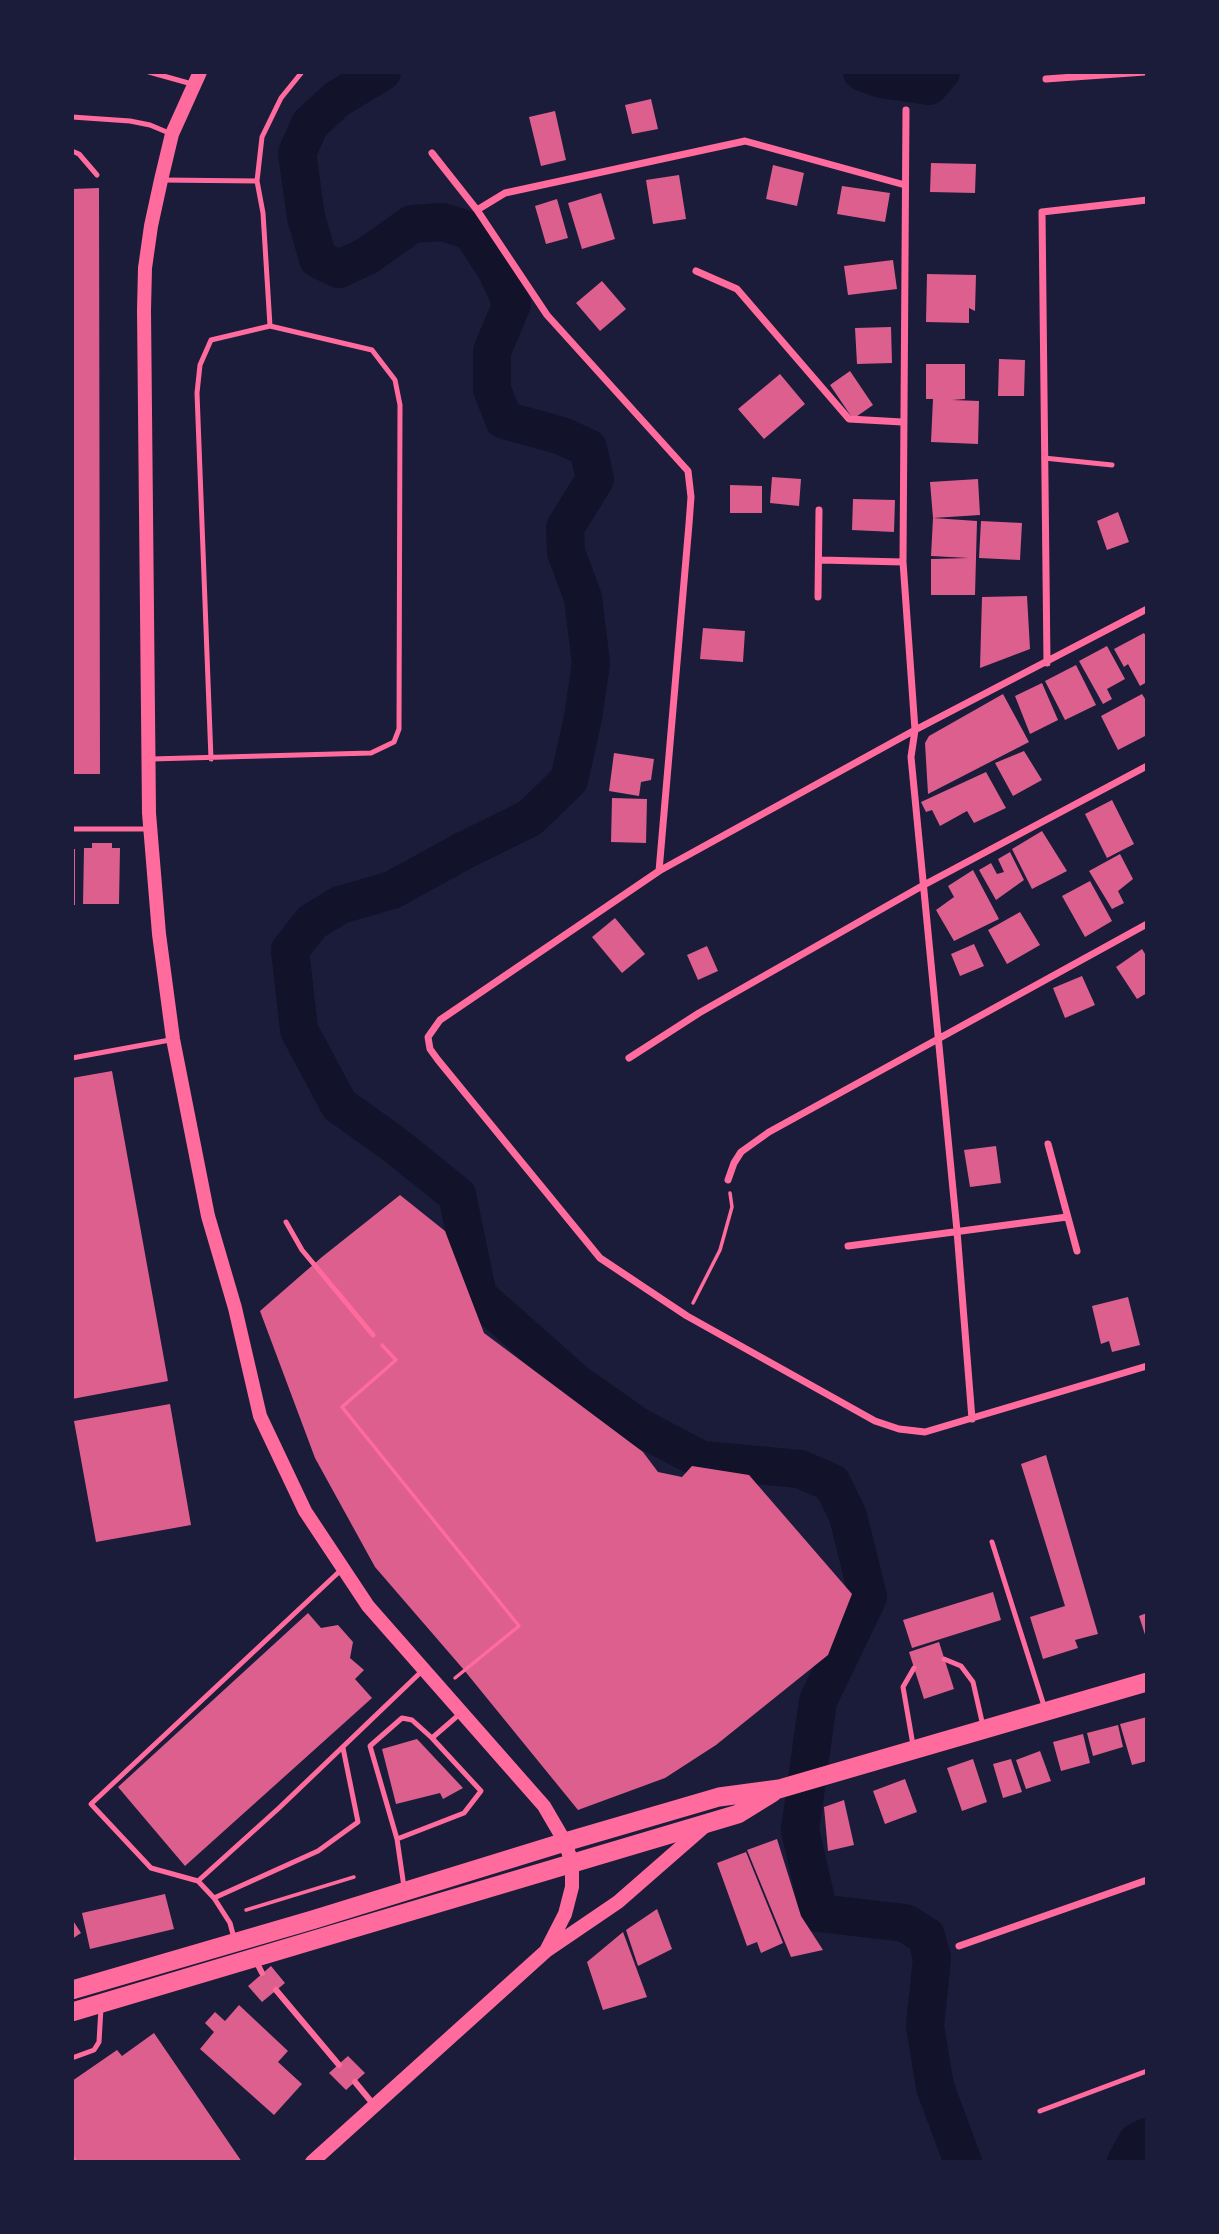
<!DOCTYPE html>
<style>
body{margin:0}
#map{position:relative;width:1219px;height:2234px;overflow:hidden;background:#1b1b3a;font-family:"Zilla Slab",serif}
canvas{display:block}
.frame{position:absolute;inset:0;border:74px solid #1b1b3a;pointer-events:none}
</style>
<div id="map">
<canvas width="1219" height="2234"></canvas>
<div class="frame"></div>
</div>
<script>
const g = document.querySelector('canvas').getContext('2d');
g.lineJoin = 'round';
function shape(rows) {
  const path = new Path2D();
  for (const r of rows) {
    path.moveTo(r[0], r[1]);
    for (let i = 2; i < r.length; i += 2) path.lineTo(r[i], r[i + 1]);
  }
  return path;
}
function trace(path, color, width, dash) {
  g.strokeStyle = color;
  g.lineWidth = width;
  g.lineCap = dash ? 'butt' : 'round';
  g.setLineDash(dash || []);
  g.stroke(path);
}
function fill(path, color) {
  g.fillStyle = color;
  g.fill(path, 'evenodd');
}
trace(shape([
 [382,72,337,99,310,124,297,153,306,217,318,259,339,269,367,256,412,224,443,222,471,231,496,269,512,304,492,351,492,389,504,420,562,436,588,448,595,479,565,528,566,552,583,598,591,663,583,718,569,780,530,818,465,850,392,890,340,905,312,922,290,950,299,1030,339,1105,395,1145,457,1195,478,1296,576,1383,639,1427,702,1460,800,1469,832,1483,848,1516,868,1597,818,1701,800,1830,819,1913,905,1923,926,1936,932,1958,925,2026,935,2087,963,2162],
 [862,72,881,79,929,86,941,72],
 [1126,2162,1137,2142,1147,2137]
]), '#12122b', 38);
fill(shape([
 [651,99,658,129,632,134,625,105],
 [555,111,566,160,541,166,529,117],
 [931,163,976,164,975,193,930,192],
 [773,165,804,173,797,206,766,199],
 [679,175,686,219,653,224,646,180],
 [842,186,890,193,885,222,837,214],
 [99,188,100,774,72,774,72,189],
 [601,193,615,239,582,249,568,203],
 [557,199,568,238,546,244,535,206],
 [893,260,897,289,848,295,844,266],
 [927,274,976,275,975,311,969,308,969,323,926,322],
 [602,281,626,309,600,331,576,303],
 [891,327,892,363,857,364,855,328],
 [999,359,1025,360,1024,396,998,396],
 [926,364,965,364,965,399,952,400,979,401,978,444,931,442,933,399,926,399],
 [850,371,873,405,853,419,830,385],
 [780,374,805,404,764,439,738,409],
 [772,477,801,479,799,506,770,503],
 [978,479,980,515,933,518,977,521,975,595,931,595,931,559,969,558,931,556,933,518,930,482],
 [730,485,762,486,762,513,730,513],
 [853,499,895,500,894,532,852,530],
 [1118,512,1129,542,1107,550,1097,521],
 [981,521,1022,523,1020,560,979,558],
 [1027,596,1030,649,980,668,982,597],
 [703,628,745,631,743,662,700,659],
 [1144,633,1147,638,1147,682,1140,686,1128,664,1124,667,1114,649],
 [1107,646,1125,679,1107,689,1112,699,1103,704,1079,661],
 [1076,665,1096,705,1065,720,1045,681],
 [1042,683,1058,720,1030,734,1015,696],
 [1003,694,1029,742,928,794,925,743,929,736],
 [1142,694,1147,702,1147,735,1118,750,1101,716],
 [1024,751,1042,780,1013,796,995,763],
 [614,753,654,759,651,780,641,782,639,796,609,791],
 [986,772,1006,808,974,823,967,811,940,826,932,810,926,812,921,802],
 [612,798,647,799,646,843,611,842],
 [1112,800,1134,844,1107,858,1085,814],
 [1042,831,1067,871,1032,889,1012,849],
 [92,843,112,843,112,848,120,848,119,904,83,904,84,848,92,848],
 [72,849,75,849,75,905,72,905],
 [1010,852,1024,880,996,900,979,870,991,863,997,874,1004,872,998,859],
 [1120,854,1133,879,1118,891,1124,903,1112,909,1089,871],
 [973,870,999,919,954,941,936,910,954,897,948,886],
 [1090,881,1112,921,1085,937,1062,896],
 [1020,912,1040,945,1007,964,988,930],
 [615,918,645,954,622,973,592,937],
 [974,944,984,966,960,976,951,954],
 [707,946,718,971,698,980,687,955],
 [1142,949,1147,957,1147,993,1137,999,1116,967],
 [1082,976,1095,1005,1065,1018,1053,988],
 [112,1071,168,1381,72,1399,72,1078],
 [996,1146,1001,1183,970,1187,964,1150],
 [400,1195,445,1231,484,1333,643,1452,658,1472,682,1477,692,1466,749,1475,852,1594,828,1655,716,1745,665,1778,578,1810,464,1670,375,1567,315,1458,260,1311,322,1257],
 [1128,1297,1140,1345,1112,1352,1109,1341,1101,1344,1092,1306],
 [170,1404,191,1525,96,1542,74,1421],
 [1046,1455,1098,1634,1075,1640,1078,1648,1043,1659,1030,1617,1065,1606,1021,1464],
 [993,1592,1001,1620,912,1648,903,1620],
 [308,1613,321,1628,338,1625,353,1642,350,1658,364,1670,355,1679,372,1698,185,1866,118,1787],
 [1147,1613,1147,1641,1139,1616],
 [939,1642,954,1689,924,1699,909,1652],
 [1147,1717,1147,1761,1132,1765,1120,1724],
 [1118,1725,1123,1747,1093,1756,1087,1733],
 [1083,1734,1090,1763,1061,1771,1053,1742],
 [417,1739,463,1788,443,1799,440,1793,396,1804,382,1749],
 [1040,1751,1051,1781,1026,1789,1016,1760],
 [973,1759,987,1802,962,1811,947,1768],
 [1011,1759,1022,1792,1003,1798,993,1764],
 [905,1779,917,1812,885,1824,873,1791],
 [844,1800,854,1845,828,1851,824,1807],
 [777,1839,801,1916,823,1950,791,1957,747,1850],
 [746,1852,783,1943,761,1953,757,1942,747,1946,717,1863],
 [165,1894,174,1929,90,1949,82,1913],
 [657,1909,672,1949,638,1966,626,1930],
 [72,1919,81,1933,72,1939],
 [623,1932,647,1997,603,2010,587,1962],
 [271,1966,285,1983,262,2002,248,1986],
 [239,2005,288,2051,278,2062,302,2084,274,2115,200,2049,214,2032,205,2023,215,2012,225,2021],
 [154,2033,242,2162,72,2162,72,2081,117,2050,122,2056],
 [348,2056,365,2073,346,2090,329,2073]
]), '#dd5f8e');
trace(shape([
 [693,1303,720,1250,732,1207,730,1193],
 [382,1345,396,1360,342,1407,519,1626,455,1678],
 [246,1910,354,1877],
 [72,2156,76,2162]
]), '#ff6b9d', 3.5);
trace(shape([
 [149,72,192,84],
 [72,117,130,121,150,125,169,133],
 [72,151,79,154,97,175],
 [162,180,257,181],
 [1044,458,1112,465],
 [151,759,371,753,394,742,399,729,400,405,395,380,372,350,270,326,263,213,257,181,262,137,281,98,302,72],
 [211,759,197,393,200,365,211,340,270,326],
 [72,829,150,829],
 [72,1058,170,1040],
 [286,1222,302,1250,373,1335],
 [992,1542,1045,1709],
 [944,1659,961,1666,973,1682,983,1726],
 [432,1738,462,1712],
 [913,1745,903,1687,914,1668],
 [397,1839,464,1813,481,1791,432,1738,412,1720,402,1718,370,1746,397,1839,404,1887],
 [198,1881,151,1868,91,1804,341,1570],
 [214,1898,318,1851,358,1822,343,1748],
 [234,1938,230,1923,214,1898,198,1881,279,1808,422,1671],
 [72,2058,94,2050,99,2042,101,2008],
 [1040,2111,1147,2071]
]), '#ff6b9d', 5);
trace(shape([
 [255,1959,262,1973],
 [276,1990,339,2065],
 [355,2082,374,2105]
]), '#ff6b9d', 6);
trace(shape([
 [1046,79,1145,72],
 [906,110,903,562,915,730,911,757,957,1231,972,1419],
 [432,153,477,210,547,315,688,471,691,497,689,524,659,871],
 [477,210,505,193,745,141,905,185],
 [696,271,737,289,849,419,902,422],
 [820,560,903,562],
 [818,597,819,510],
 [1147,609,915,730,659,871,440,1020,428,1037,430,1049,438,1060,600,1258,687,1316,875,1421,899,1429,925,1432,1147,1366],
 [1047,663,1042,212,1147,200],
 [629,1058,699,1013,922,886,1147,766],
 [1048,1144,1077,1251],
 [728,1180,734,1163,741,1152,769,1132,1147,924],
 [848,1246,1067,1217],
 [959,1946,1147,1880]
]), '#ff6b9d', 7);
trace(shape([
 [200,72,172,134,161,180,151,226,145,268,144,310,149,813,159,934,173,1039,208,1216,235,1308,260,1416,305,1511,368,1606,544,1806,565,1842,572,1863,572,1887,565,1914,546,1951],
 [312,2162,546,1951,618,1902,705,1826]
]), '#ff6b9d', 14);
trace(shape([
 [72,1990,312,1920,565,1842,719,1797,779,1789,1147,1682],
 [72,2012,738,1814,772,1793]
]), '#ff6b9d', 19);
</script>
